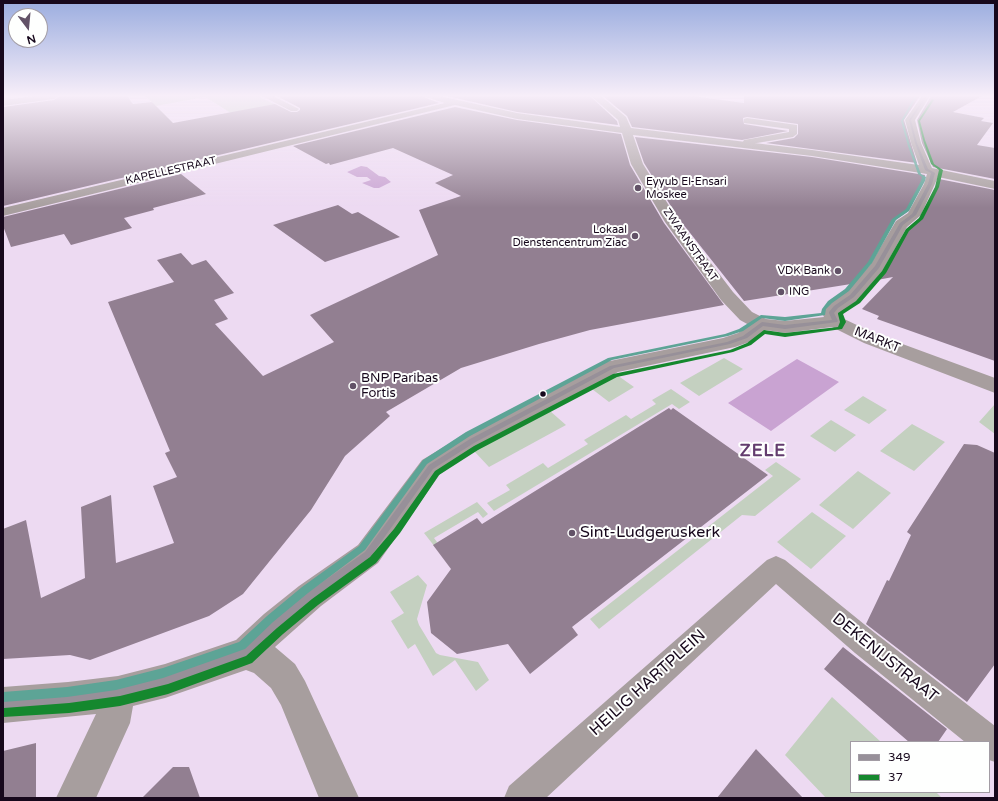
<!DOCTYPE html>
<style>
body{margin:0}
#map{position:relative;width:998px;height:801px;overflow:hidden;background:#eddaf2;font-family:"Varela Round",sans-serif}
canvas{display:block}
.frame{position:absolute;inset:0;border:4px solid #17081c;pointer-events:none}
.legend{position:absolute;left:850px;top:741px;width:140px;height:52px;box-sizing:border-box;background:#fefffe;border:1px solid #a29ca4;margin:0;padding:5px 7px;list-style:none;font-size:12px;color:#17081c}
.legend li{display:flex;align-items:center;gap:8px;height:20px}
.legend b{width:20px;border:1px solid #a29ca4}
.north{position:absolute;left:8px;top:8px;width:40px;height:40px;box-sizing:border-box;background:#fefffe;border:1px solid #a29ca4;border-radius:50%;rotate:164deg;font-size:11px;font-weight:700;line-height:16px;text-align:center;color:#17081c}
.north::after{content:'';display:block;margin:auto;width:14px;height:18px;background:#625267;clip-path:polygon(50% 0,100% 100%,50% 72%,0 100%)}
</style>
<div id="map">
<canvas width="998" height="801"></canvas>
<div class="frame"></div>
<ul class="legend">
<li><b style="height:5px;background:#979099"></b>349</li>
<li><b style="height:5px;background:#15882e"></b>37</li>
</ul>
<div class="north">N</div>
</div>
<script>
const g = document.querySelector('canvas').getContext('2d');
g.lineJoin = 'round';
function fill(path, color) {
  g.fillStyle = color;
  g.fill(path, 'evenodd');
}
function shape(rows) {
  const path = new Path2D();
  for (const r of rows) {
    path.moveTo(r[0], r[1]);
    for (let i = 2; i < r.length; i += 2) path.lineTo(r[i], r[i + 1]);
  }
  return path;
}
function trace(path, color, width, dash) {
  g.strokeStyle = color;
  g.lineWidth = width;
  g.lineCap = dash ? 'butt' : 'round';
  g.setLineDash(dash || []);
  g.stroke(path);
}
function label(font, color, halo, rows, align = 'center') {
  g.font = font + ' "Varela Round",sans-serif';
  g.lineWidth = 4;
  g.setLineDash([]);
  g.textBaseline = 'middle';
  g.strokeStyle = halo;
  g.fillStyle = color;
  for (const [text, x, y, turn = 0] of rows) {
    g.save();
    g.translate(x, y);
    g.rotate((+turn || 0) * Math.PI / 180);
    g.textAlign = isNaN(turn) ? turn : align;
    if (halo) g.strokeText(text, 0, 0);
    g.fillText(text, 0, 0);
    g.restore();
  }
}
fill(shape([
 [145,96,258,96,290,112,244,121,205,97,156,106],
 [724,358,743,369,699,396,680,383],
 [617,375,634,387,609,402,592,389],
 [671,389,690,402,679,409,672,404,494,511,487,503,510,490,506,485,543,463,548,468,588,444,584,440,626,415,631,419,656,404,652,400],
 [863,396,887,410,869,424,844,410],
 [995,404,995,434,979,422],
 [550,411,566,425,489,467,474,451],
 [831,420,856,435,835,452,810,436],
 [912,424,945,442,914,471,880,451],
 [776,462,801,479,755,516,742,515,599,629,590,619,773,476,765,470],
 [858,471,891,493,853,529,819,505],
 [477,502,488,514,483,518,478,512,434,538,437,542,435,547,424,533],
 [812,512,846,536,811,569,777,542],
 [418,575,427,585,417,619,419,625,436,653,440,655,478,662,489,680,476,691,455,660,433,676,415,644,408,649,391,621,404,613,390,592],
 [832,697,881,742,851,742,851,792,936,792,942,798,826,798,785,755]
]), '#c4d0c0');
fill(shape([
 [361,166,367,167,379,176,385,177,391,182,379,188,374,188,362,183,371,180,367,177,357,177,347,172],
 [797,359,839,382,771,431,728,403]
]), '#c9a3d2');
fill(shape([
 [59,96,127,96,133,104,152,102,173,123,275,104,291,112,297,112,300,110,300,108,277,96,421,96,439,103,3,206,3,107,54,100],
 [447,96,590,96,617,121,618,125,517,112],
 [603,96,693,96,744,103,744,96,920,96,904,120,917,163,766,143,794,138,798,134,798,124,747,117,743,118,744,124,788,131,742,140,632,127,627,116],
 [931,96,982,96,953,112,984,118,981,121,993,123,977,145,995,148,995,179,933,167,922,143,917,120],
 [455,107,517,120,621,134,630,165,664,223,724,305,590,330,539,344,461,368,386,412,390,416,345,456,311,510,243,594,209,616,90,660,70,655,3,659,3,529,26,520,41,598,85,578,81,507,111,495,116,563,174,543,153,486,177,477,165,453,170,451,108,302,174,282,157,260,181,253,192,265,206,260,234,293,214,300,228,319,215,324,263,376,334,342,310,315,438,255,419,210,461,196,435,183,453,175,393,148,330,165,329,163,326,164,293,146],
 [635,137,812,157,925,175,923,183,907,212,895,220,869,264,851,284,744,301,679,219,644,163],
 [181,174,206,194,153,208,154,210,124,218,132,228,71,245,64,234,11,247,3,226,3,217],
 [939,179,995,190,995,361,877,319,879,316,862,309,893,277,877,280,884,271,908,228,922,216],
 [338,205,352,214,358,212,400,237,325,262,273,225],
 [669,408,671,410,673,408,768,475,572,627,578,635,530,674,508,644,457,654,431,633,427,602,451,569,433,545,477,518,482,524],
 [964,444,977,445,995,453,995,664,967,702,866,624,887,580,889,581,911,535,907,532],
 [843,647,947,729,938,742,909,742,824,669],
 [36,743,36,798,3,798,3,751],
 [756,749,803,798,717,798],
 [173,767,189,767,200,798,142,798]
]), '#927f91');
fill(shape([
 [747,118,797,125,797,134,793,137,751,144,746,148,743,147,741,145,744,140,789,132,789,129,744,123,744,119,747,118],
 [776,556,785,560,875,633,995,726,995,762,989,760,989,742,965,742,855,653,776,584,546,798,504,798,509,786,767,560,776,556]
]), '#a79e9e');
fill(shape([
 [34,96,58,96,54,99,3,106,3,100,34,96],
 [262,96,273,96,299,109,297,111,291,111,262,96],
 [422,96,439,96,517,113,620,127,618,120,591,96,601,96,626,117,631,128,812,150,919,165,911,143,905,120,922,96,930,96,915,120,921,143,932,168,995,181,995,189,938,177,921,215,907,227,883,270,858,300,840,313,842,318,878,335,995,378,995,393,864,343,832,327,785,333,766,330,752,341,735,347,618,372,480,447,440,474,378,563,321,606,275,647,295,664,305,681,359,798,319,798,281,705,271,688,254,673,246,670,165,698,133,706,130,723,96,798,56,798,96,714,3,723,3,687,68,682,118,676,165,664,236,640,264,614,299,586,358,545,422,460,464,435,605,362,723,338,738,333,749,325,740,320,721,300,665,222,631,164,622,133,517,119,455,105,3,216,3,208,445,103,422,96],
 [633,135,812,156,927,174,924,184,908,213,896,221,870,265,846,292,830,303,822,313,824,317,785,321,766,319,752,312,733,292,678,220,643,164,633,135]
]), '#a79e9e');
fill(shape([
 [925,96,927,96,911,120,917,143,928,169,935,173,932,184,916,215,903,225,879,268,854,297,838,308,834,313,838,321,837,322,785,329,763,326,747,338,730,344,614,368,474,443,433,469,371,556,313,599,278,628,249,656,165,686,118,698,68,705,3,710,3,700,68,695,118,688,165,676,243,649,272,622,307,593,365,552,429,465,470,439,610,366,727,342,743,336,762,322,785,325,832,320,829,313,829,312,834,306,850,295,875,266,900,223,912,214,928,184,931,173,925,170,915,143,909,120,925,96]
]), '#979099');
fill(shape([
 [932,99,934,100,920,121,925,140,934,164,943,170,939,187,923,219,909,231,886,273,860,303,843,314,846,322,842,329,785,337,765,334,751,345,733,352,617,377,478,450,439,475,400,533,376,563,318,605,283,634,252,663,168,694,120,706,69,713,3,717,3,709,4,708,69,703,120,696,168,684,246,656,277,628,312,599,370,557,394,529,435,471,474,446,613,374,730,350,747,343,764,330,785,333,838,327,840,322,838,314,838,313,856,301,882,271,906,229,919,218,935,187,939,170,931,164,923,140,918,121,932,99]
]), '#15882e');
fill(shape([
 [915,96,917,96,903,121,910,146,921,174,926,177,925,181,909,211,896,220,872,263,849,291,832,303,826,309,825,315,785,321,762,318,743,331,728,336,612,360,470,436,427,464,365,550,308,593,273,622,245,649,163,678,116,690,67,697,3,702,3,692,67,687,116,680,163,668,239,642,267,616,302,587,359,546,423,460,466,432,608,358,725,334,739,329,761,315,785,317,821,313,822,309,828,301,845,289,868,262,892,219,906,209,921,181,922,177,918,174,908,146,901,121,915,96]
]), '#5da496');
const sky = g.createLinearGradient(0, 0, 0, 208);
sky.addColorStop(0, '#9baddf');
sky.addColorStop(0.46, '#f7eef9');
sky.addColorStop(1, '#f7eef900');
g.fillStyle = sky;
g.fillRect(0, 0, 998, 208);
for (const [x, y, r, color] of [
 [638,188,4,"#625267"],
 [635,236,4,"#625267"],
 [838,271,4,"#625267"],
 [781,292,4,"#625267"],
 [353,386,4,"#625267"],
 [543,394,3.5,"#17081c"],
 [572,533,4,"#625267"]
]) {
  const dot = new Path2D();
  dot.arc(x, y, r, 0, 2 * Math.PI);
  g.fillStyle = color;
  g.fill(dot);
  trace(dot, '#fefffe', 1.5);
}
label('11px', '#17081c', '#fefffe', [
 ["KAPELLESTRAAT",171,171,-13],
 ["ZWAANSTRAAT",690,245,55]
]);
label('11px', '#17081c', '#fefffe', [
 ["Eyyub El-Ensari",646,182],
 ["Moskee",646,195],
 ["Lokaal",627,230,"right"],
 ["Dienstencentrum Ziac",627,243,"right"],
 ["VDK Bank",830,271,"right"],
 ["ING",789,292]
], 'left');
label('13px', '#17081c', '#fefffe', [
 ["MARKT",877,340,22]
]);
label('13px', '#17081c', '#fefffe', [
 ["BNP Paribas",361,379],
 ["Fortis",361,394]
], 'left');
label('16px', '#17081c', '#fefffe', [
 ["Sint-Ludgeruskerk",580,533]
], 'left');
label('16px', '#17081c', '#fefffe', [
 ["DEKENIJSTRAAT",885,658,39],
 ["HEILIG HARTPLEIN",648,683,-42]
]);
g.letterSpacing = '1px';
label('bold 17px', '#633c6e', '#fefffe', [
 ["ZELE",763,452]
]);
g.letterSpacing = '0px';
</script>
